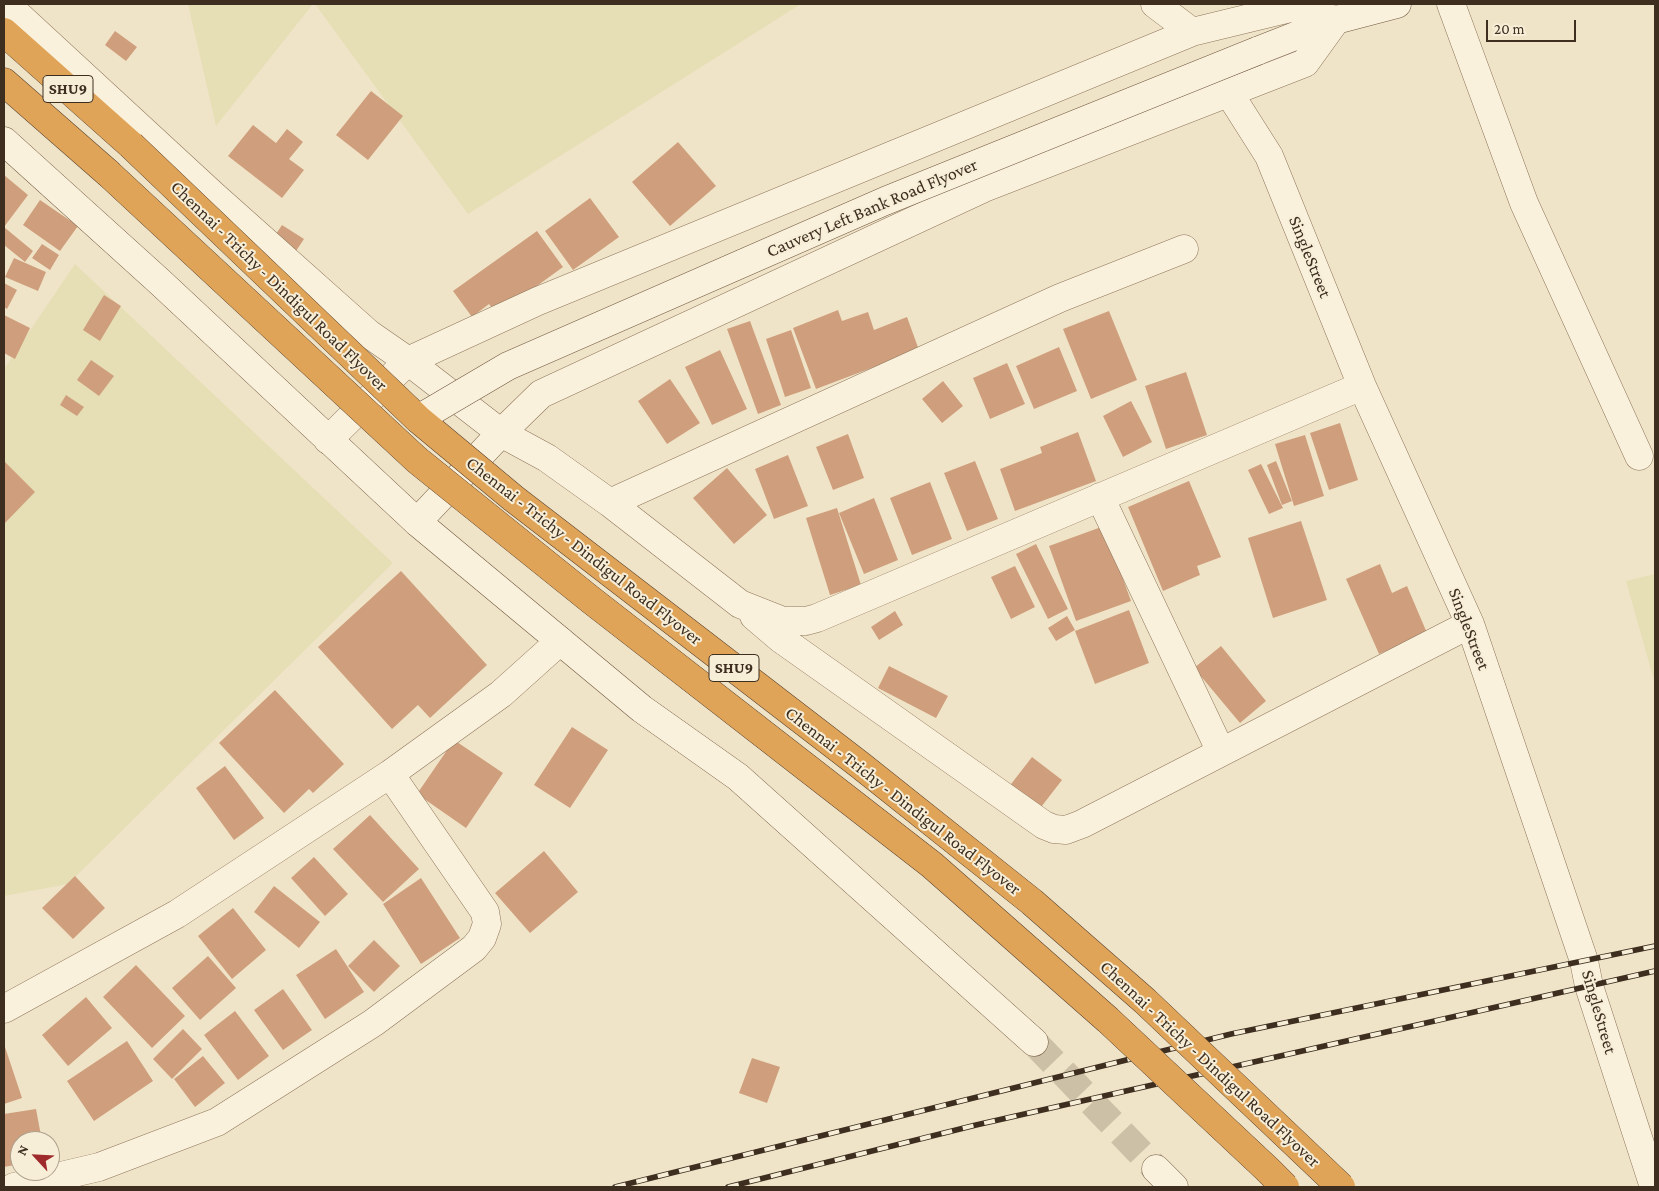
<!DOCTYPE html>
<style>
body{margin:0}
#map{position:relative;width:1659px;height:1191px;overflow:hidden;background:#f0e4c8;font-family:"Crimson Pro",serif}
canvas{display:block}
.frame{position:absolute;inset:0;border:5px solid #3d2e20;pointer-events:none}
.north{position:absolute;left:10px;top:1131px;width:50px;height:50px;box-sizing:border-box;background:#f7eed8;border:1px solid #ada18e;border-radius:50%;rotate:295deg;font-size:14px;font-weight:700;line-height:20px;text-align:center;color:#3d2e20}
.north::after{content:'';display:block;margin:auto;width:18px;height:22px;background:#9e2a2b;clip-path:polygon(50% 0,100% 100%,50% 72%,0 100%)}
.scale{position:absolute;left:1486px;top:20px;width:90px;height:22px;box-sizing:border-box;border:2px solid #3d2e20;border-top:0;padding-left:6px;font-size:15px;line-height:18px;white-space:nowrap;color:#3d2e20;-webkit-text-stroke:4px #f7eed8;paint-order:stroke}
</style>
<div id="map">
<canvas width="1659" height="1191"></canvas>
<div class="frame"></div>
<div class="north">N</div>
<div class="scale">20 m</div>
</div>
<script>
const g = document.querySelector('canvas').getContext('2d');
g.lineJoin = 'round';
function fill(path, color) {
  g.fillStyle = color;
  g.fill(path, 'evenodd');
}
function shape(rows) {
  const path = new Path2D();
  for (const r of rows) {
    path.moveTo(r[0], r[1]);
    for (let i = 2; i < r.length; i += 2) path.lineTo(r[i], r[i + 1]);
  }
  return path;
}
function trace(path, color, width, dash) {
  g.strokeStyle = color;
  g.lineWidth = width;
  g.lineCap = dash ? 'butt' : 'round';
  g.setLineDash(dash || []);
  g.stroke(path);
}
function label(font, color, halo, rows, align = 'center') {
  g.font = font + ' "Crimson Pro",serif';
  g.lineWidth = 4;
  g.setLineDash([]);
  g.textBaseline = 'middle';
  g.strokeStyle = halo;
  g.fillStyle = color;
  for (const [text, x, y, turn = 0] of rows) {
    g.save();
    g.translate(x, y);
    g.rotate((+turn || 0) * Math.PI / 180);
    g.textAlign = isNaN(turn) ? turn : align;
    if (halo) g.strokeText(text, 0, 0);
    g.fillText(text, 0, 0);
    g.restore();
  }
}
fill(shape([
 [188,4,313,4,216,126],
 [315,4,801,4,468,214],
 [75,264,393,563,68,884,4,896,4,369],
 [1655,574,1655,684,1626,581]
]), '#e6deb5');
fill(shape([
 [115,31,137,47,126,61,105,45],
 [371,91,403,116,368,160,336,135],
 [253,125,276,143,287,129,303,142,289,159,304,170,282,198,228,156],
 [678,142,716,186,670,226,632,182],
 [4,175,28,195,4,227],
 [590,198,619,237,573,270,545,231],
 [40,200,78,226,60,251,23,225],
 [282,225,304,239,294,254,272,240],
 [4,227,33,251,25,262,4,245],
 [537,231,563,267,497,315,489,304,472,317,453,291],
 [42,244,59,255,50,270,32,258],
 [14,258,46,272,38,291,5,277],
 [4,283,17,290,7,309,4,307],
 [104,295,121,306,100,341,83,330],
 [838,310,842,321,868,312,874,330,907,317,919,350,816,389,793,328],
 [1109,311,1137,380,1091,399,1063,329],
 [4,315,30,328,15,359,4,353],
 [750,321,781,405,758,414,727,329],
 [791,330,811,388,785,397,766,339],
 [1059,347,1077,391,1034,409,1016,366],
 [720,350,747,409,712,425,685,367],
 [91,360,114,376,99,396,77,380],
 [1007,363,1025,404,990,419,973,378],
 [1186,372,1207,435,1166,449,1145,386],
 [670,379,700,423,667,444,638,401],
 [943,381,963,406,942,423,922,399],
 [66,395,84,407,77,416,60,405],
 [1131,401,1152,442,1123,457,1103,416],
 [1340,423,1358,480,1329,490,1310,433],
 [1078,432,1096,481,1015,511,1000,469,1042,453,1040,447],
 [848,434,864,478,833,490,816,447],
 [1305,435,1324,496,1294,506,1275,444],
 [788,455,808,506,774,519,755,469],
 [4,461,35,492,4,524],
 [975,461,998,519,967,531,944,473],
 [1276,461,1292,501,1282,505,1267,465],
 [1261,464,1283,508,1269,514,1248,470],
 [727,468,767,515,734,544,693,498],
 [1189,481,1221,557,1197,566,1200,575,1163,591,1128,507],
 [930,482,952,539,912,555,890,498],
 [874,498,898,560,864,574,839,513],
 [837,508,861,585,830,595,806,518],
 [1301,521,1327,600,1273,618,1248,538],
 [1104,526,1131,601,1076,621,1049,546],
 [1036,544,1068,609,1048,619,1016,554],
 [1380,564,1392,593,1407,586,1427,633,1379,654,1346,579],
 [1015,566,1035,607,1011,619,991,577],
 [401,571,487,665,430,718,418,705,392,729,318,647],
 [1129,610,1149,663,1095,684,1075,631],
 [895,611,903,625,879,640,871,627],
 [1067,616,1075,630,1056,641,1048,628],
 [1221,646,1266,701,1240,723,1194,668],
 [889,666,948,696,936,718,878,688],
 [275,690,344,764,313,793,309,789,284,813,219,743],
 [572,727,608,750,570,808,534,785],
 [454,740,503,773,466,828,417,794],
 [1032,757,1062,780,1038,811,1008,788],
 [225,766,264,818,234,840,196,788],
 [370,815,419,869,383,902,333,849],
 [544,851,578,892,530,933,495,893],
 [314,857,348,894,325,916,291,878],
 [75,876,105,908,73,939,42,908],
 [421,878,460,938,421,964,383,904],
 [274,886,320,922,299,948,254,912],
 [233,908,266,950,232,979,198,936],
 [374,940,400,966,374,992,348,966],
 [336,949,364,992,325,1019,296,975],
 [208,956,236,988,200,1020,172,988],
 [136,965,185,1016,152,1048,103,997],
 [283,989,312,1030,283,1050,254,1010],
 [86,997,112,1028,68,1066,42,1035],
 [235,1011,269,1056,238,1080,204,1035],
 [183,1029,202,1049,172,1079,153,1059],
 [127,1041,153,1081,94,1121,67,1081],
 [4,1044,22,1098,4,1104],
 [203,1056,225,1083,195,1107,174,1079],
 [752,1058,780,1067,767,1103,739,1093],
 [36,1109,42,1141,20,1141,20,1164,4,1167,4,1114]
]), '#cf9f7d');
trace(shape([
 [1034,1042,1156,1169]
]), '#ccc0a6', 28, [28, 14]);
const street = shape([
 [6,4,213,195,369,334,408,361,501,433,547,458,610,503,740,604,783,621,806,621,817,618,1362,386],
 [1155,4,1192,32],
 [1451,4,1524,203,1639,456],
 [1229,93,1269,156,1362,386,1470,624,1584,961,1589,986,1654,1187],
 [328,440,408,361,538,301,1192,32,1291,8,1336,20,1305,63,984,188,541,394,501,433,417,522],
 [1100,497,1221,752],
 [610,503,1060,298,1184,249],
 [754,616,781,639,1044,825,1054,829,1066,830,1082,824,1470,624],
 [4,1009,177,914,390,774,501,694,560,641],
 [14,1187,99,1167,217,1122,373,1023,474,948,482,938,487,924,485,912,390,774]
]);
const secondary = shape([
 [1257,51,1336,20,1397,4],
 [4,141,160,282,417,522,642,709,738,777,1034,1042],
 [1156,1169,1174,1187]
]);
const highway = shape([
 [4,32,131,145],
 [4,82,108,173]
]);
trace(street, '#8d765c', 29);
trace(secondary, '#6f573f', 29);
trace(highway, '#5b4430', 29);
trace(street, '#faf1dc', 28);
trace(secondary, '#faf1dc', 28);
trace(highway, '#e0a458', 28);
const rail = shape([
 [615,1187,1231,1034,1655,946],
 [728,1187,976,1125,1655,971]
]);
trace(rail, '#3d2e20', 5.5);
trace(rail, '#f7eed8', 4, [11]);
const secondaryBridge = shape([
 [418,419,508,366,885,201,1257,51]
]);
const highwayBridge = shape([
 [131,145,418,419,513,498,860,765,1032,902,1145,1001,1341,1187],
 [108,173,417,460,591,600,932,865,1108,1020,1267,1169,1285,1187]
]);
trace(secondaryBridge, '#6f573f', 29, []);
trace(highwayBridge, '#5b4430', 29, []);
trace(secondaryBridge, '#faf1dc', 28);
trace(highwayBridge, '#e0a458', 28);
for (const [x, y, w] of [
 [68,89,50],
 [734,668,50]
]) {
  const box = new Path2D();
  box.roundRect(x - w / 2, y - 13.5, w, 27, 4);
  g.fillStyle = '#f7eed8';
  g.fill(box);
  trace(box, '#3d2e20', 1);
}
label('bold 16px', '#3d2e20', null, [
 ["SHU9",68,89],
 ["SHU9",734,668]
]);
label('18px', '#3d2e20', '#f7eed8', [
 ["Cauvery Left Bank Road Flyover",872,208,-23],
 ["SingleStreet",1310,257,68],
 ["Chennai - Trichy - Dindigul Road Flyover",279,286,44],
 ["Chennai - Trichy - Dindigul Road Flyover",584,551,38],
 ["SingleStreet",1469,629,69],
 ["Chennai - Trichy - Dindigul Road Flyover",903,801,38],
 ["SingleStreet",1599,1012,74],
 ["Chennai - Trichy - Dindigul Road Flyover",1210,1064,43]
]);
</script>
